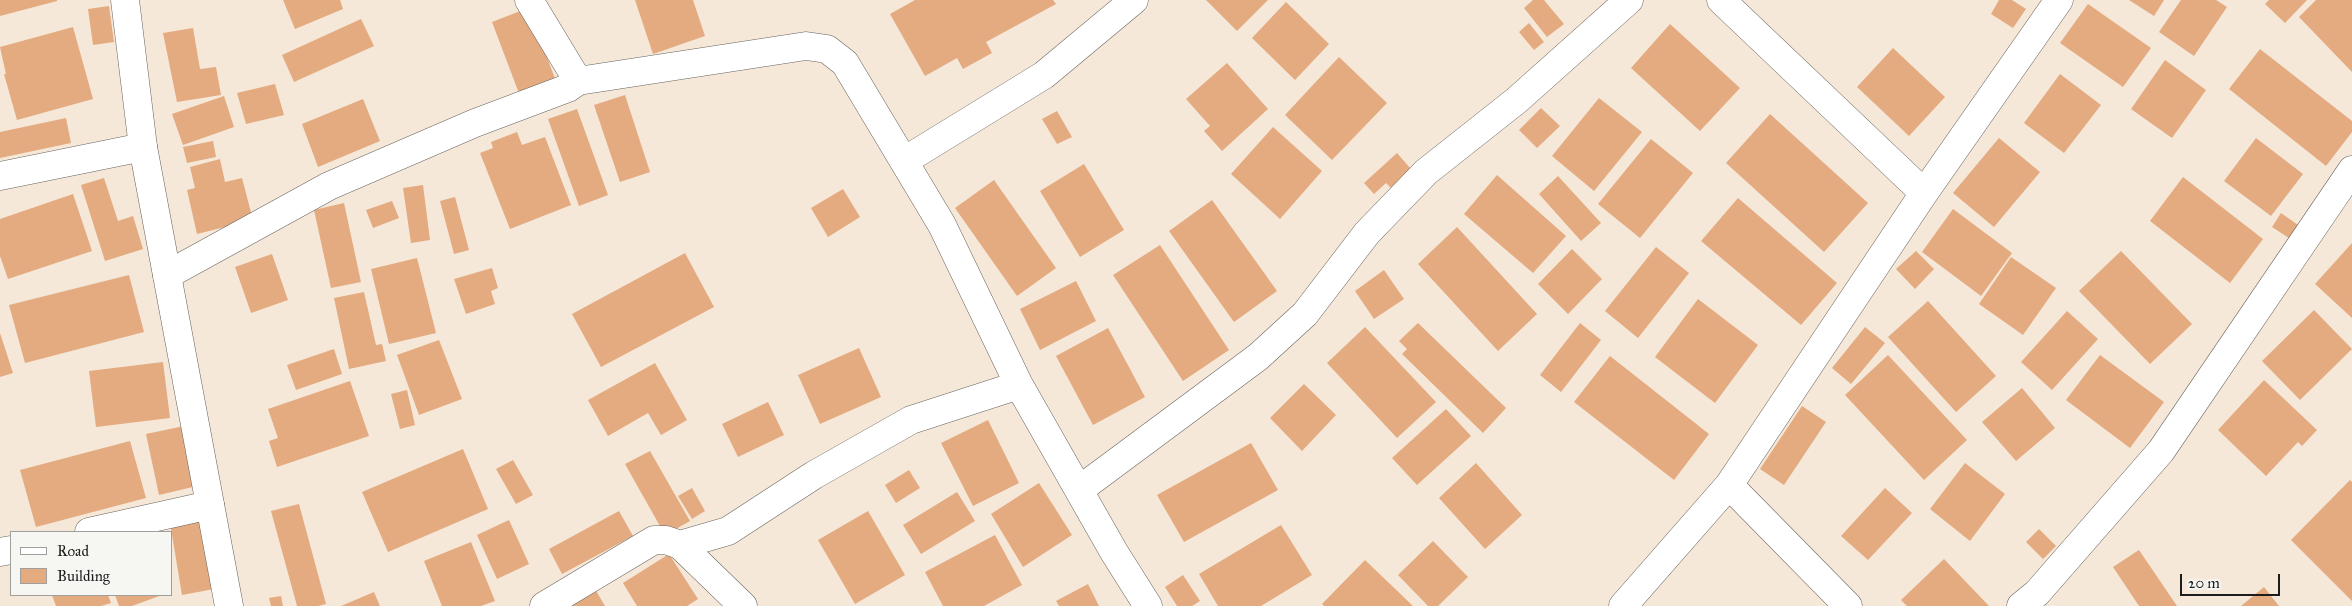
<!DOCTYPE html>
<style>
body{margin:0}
#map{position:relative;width:2352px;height:606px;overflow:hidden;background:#f5e8d8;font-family:"IM FELL Great Primer",serif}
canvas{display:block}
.legend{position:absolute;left:10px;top:531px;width:162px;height:65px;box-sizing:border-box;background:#f6f6f2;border:1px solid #9f9f9c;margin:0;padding:6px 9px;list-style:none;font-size:15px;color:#1c1c1c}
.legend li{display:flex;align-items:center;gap:10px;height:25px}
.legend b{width:25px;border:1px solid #9f9f9c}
.scale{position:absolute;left:2180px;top:574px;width:100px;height:22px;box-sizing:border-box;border:2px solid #1c1c1c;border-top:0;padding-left:6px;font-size:15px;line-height:18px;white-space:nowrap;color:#1c1c1c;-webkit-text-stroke:4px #f6f6f2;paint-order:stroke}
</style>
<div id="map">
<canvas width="2352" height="606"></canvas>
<ul class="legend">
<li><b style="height:6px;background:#fff"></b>Road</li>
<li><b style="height:14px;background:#e4aa80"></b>Building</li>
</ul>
<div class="scale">20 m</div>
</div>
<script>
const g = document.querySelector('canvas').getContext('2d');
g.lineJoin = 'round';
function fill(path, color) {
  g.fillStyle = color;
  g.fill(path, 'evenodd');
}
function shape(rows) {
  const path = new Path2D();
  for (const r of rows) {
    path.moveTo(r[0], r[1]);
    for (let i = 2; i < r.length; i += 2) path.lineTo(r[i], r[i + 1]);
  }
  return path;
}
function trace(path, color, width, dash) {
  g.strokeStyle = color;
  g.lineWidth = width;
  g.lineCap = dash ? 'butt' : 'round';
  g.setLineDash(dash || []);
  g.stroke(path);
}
fill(shape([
 [0,0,57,0,57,1,0,16],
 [283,0,340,0,343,9,295,29],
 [635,0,693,0,705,36,653,54],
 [915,0,1053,0,1056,4,986,42,992,53,963,69,957,58,925,76,890,14],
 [1206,0,1268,0,1237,31],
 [1533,0,1544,0,1564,24,1547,37,1524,8],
 [1999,0,2012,0,2026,9,2013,28,1991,14],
 [2129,0,2164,0,2154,16],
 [2181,0,2216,0,2227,7,2194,56,2159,32],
 [2269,0,2307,0,2285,23,2265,4],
 [2316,0,2352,0,2352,72,2299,17],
 [1286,2,1329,44,1295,80,1252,38],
 [2088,4,2151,48,2123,87,2060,43],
 [109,6,114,42,93,45,88,9],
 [528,8,556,81,520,96,492,22],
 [361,19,374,46,294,82,282,55],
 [1529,23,1544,42,1534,50,1519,32],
 [1670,24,1740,88,1700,131,1631,68],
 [73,27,93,99,17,120,4,74,6,74,0,47],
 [193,28,200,69,216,67,221,95,177,102,163,33],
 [1893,48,1945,97,1909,136,1857,87],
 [2260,49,2352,121,2352,132,2326,166,2229,89],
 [1339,57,1387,103,1332,160,1285,115],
 [2165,60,2206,90,2172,138,2131,109],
 [1227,63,1268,109,1222,151,1204,131,1210,126,1186,99],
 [2060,74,2101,105,2064,153,2024,123],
 [275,84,284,115,246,124,237,93],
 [625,95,650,172,620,182,594,105],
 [224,96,234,127,183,145,172,114],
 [1599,98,1642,132,1594,191,1552,156],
 [363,99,380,141,318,167,302,124],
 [1541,108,1560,126,1537,148,1519,130],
 [577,109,608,195,579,206,548,119],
 [1057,111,1072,137,1057,144,1042,119],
 [1770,114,1868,203,1824,252,1726,163],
 [66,118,71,143,0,158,0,132],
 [1273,127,1322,171,1280,219,1231,174],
 [517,132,522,145,545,137,571,205,510,229,480,153,493,148,491,142],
 [1999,138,2040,172,1994,227,1953,193],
 [2256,138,2303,174,2271,216,2224,181],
 [1651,139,1693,173,1640,238,1598,204],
 [213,141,216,157,187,163,183,147],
 [1397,153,1411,169,1391,188,1386,183,1374,194,1364,183],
 [220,159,225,182,242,178,253,220,197,234,187,190,195,188,190,167],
 [1084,164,1124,230,1080,257,1040,191],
 [1497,175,1566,236,1533,273,1464,214],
 [1558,176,1601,223,1581,241,1539,194],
 [2183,177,2263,239,2230,283,2150,221],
 [104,178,118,221,133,216,143,249,105,261,81,185],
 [994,180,1056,268,1017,296,955,208],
 [423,185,430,240,411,243,403,188],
 [843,189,860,217,828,237,811,208],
 [73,194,92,251,8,279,0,256,0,219],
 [455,197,469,250,454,254,440,201],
 [1738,198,1837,283,1801,325,1701,241],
 [1212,200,1277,291,1234,322,1169,231],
 [392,201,399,218,373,228,366,210],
 [344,203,361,282,331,288,314,210],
 [1953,209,2012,253,1981,296,1922,252],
 [2281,213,2301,227,2292,240,2272,227],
 [1457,227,1537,314,1498,351,1418,264],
 [2352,243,2352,318,2315,284],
 [1160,245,1229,350,1183,381,1113,275],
 [1656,247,1689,273,1638,338,1605,311],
 [1572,249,1602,279,1568,314,1538,284],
 [1916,251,1934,269,1915,289,1896,269],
 [2121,251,2192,324,2150,364,2079,291],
 [685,253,714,307,601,367,572,314],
 [272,254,288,300,251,313,235,267],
 [2011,257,2056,288,2023,335,1979,304],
 [417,258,436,333,389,344,371,269],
 [492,268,498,288,491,291,495,304,466,314,454,279],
 [1384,270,1404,299,1374,319,1355,291],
 [129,275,144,332,25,363,9,305],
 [1076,281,1096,321,1040,350,1020,309],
 [364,292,376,345,382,344,386,361,349,369,334,298],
 [1698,299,1758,345,1715,403,1655,357],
 [1928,301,1996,376,1956,412,1888,337],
 [2314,310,2352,349,2300,400,2262,361],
 [2067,311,2098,339,2052,390,2021,362],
 [1418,323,1506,408,1483,433,1402,354,1407,349,1399,341],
 [1580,323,1601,340,1561,392,1540,375],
 [1365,327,1436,402,1397,438,1327,363],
 [1865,327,1885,343,1851,384,1832,368],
 [1108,328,1145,397,1093,425,1056,356],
 [0,333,13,373,0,377],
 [439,340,462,399,419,415,397,355],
 [859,348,881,397,820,424,798,375],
 [334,349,342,374,296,390,287,365],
 [1888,355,1967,440,1924,480,1845,395],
 [2100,355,2164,402,2130,448,2066,400],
 [1610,356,1709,434,1674,480,1574,402],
 [163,362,170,418,96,427,89,371],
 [655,363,687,420,661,435,648,413,608,436,588,400],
 [2264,380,2317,430,2302,446,2298,442,2266,476,2218,430],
 [350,381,369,436,277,467,269,441,278,438,268,409],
 [1304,384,1336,415,1302,451,1270,418],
 [2022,388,2055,428,2016,461,1982,422],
 [407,390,415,425,400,429,391,394],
 [768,402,784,435,738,457,722,424],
 [1802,406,1826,422,1784,485,1760,469],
 [1446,409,1471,436,1417,485,1392,458],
 [988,420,1019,483,973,506,941,443],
 [184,426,197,486,159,495,146,434],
 [130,441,146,498,36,527,20,470],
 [1251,443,1278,490,1184,542,1157,495],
 [463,449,488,509,388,552,362,492],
 [650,451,690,521,665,535,625,464],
 [513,460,533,495,516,504,496,469],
 [1476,463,1522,515,1485,549,1439,498],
 [1965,463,2005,494,1970,541,1930,509],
 [909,470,920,488,896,503,885,485],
 [2350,480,2352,482,2352,601,2291,540],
 [1039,483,1072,535,1023,567,991,514],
 [692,488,705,511,692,519,678,496],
 [1885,488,1912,513,1868,560,1841,536],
 [957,492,975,521,921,554,903,525],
 [299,504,326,604,318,606,297,606,271,511],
 [619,511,633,536,562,574,549,549],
 [868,511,905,575,855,604,818,540],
 [201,512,214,589,182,595,169,517],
 [509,520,529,564,497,579,477,535],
 [1281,525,1312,575,1261,606,1218,606,1199,574],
 [2039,529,2056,546,2043,559,2026,542],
 [995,535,1022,585,984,606,943,606,925,572],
 [1433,541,1468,577,1438,606,1428,606,1398,575],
 [471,542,495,601,481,606,442,606,424,561],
 [2139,550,2177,606,2139,606,2113,567],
 [669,554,698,599,687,606,637,606,623,583],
 [1944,559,1989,606,1907,606,1901,600],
 [1365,560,1413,606,1324,606,1322,604],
 [1183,575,1200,601,1192,606,1177,606,1165,587],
 [1088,584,1099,606,1059,606,1056,601],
 [2264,587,2279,606,2241,606],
 [595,589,605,606,568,606],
 [374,592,380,606,341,606],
 [52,595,108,595,111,603,101,606,56,606],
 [115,595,162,595,132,606,119,606],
 [281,596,283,606,271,606,269,598]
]), '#e4aa80');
const minor = shape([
 [529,0,578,81],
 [1721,0,1924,193],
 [904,161,1044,75,1134,0],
 [0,176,143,147],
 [167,275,329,186,475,123,568,88,578,81,806,46,827,49,845,63,942,225,1019,385,1114,552,1148,606],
 [1729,485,1848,606],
 [1079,490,1258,357,1305,314,1367,233,1426,172,1517,100,1629,0],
 [89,532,210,505],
 [680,545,728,531,814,475,911,420,1019,385],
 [0,552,11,550],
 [544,606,654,540,666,540,680,545,743,606],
 [1623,606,1729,485,1924,193,2059,0],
 [2021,606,2037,593,2161,451,2352,170]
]);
const tertiary = shape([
 [125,0,143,147,229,606]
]);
trace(minor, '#68635e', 29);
trace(tertiary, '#68635e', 29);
trace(minor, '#fff', 28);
trace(tertiary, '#fff', 28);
</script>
